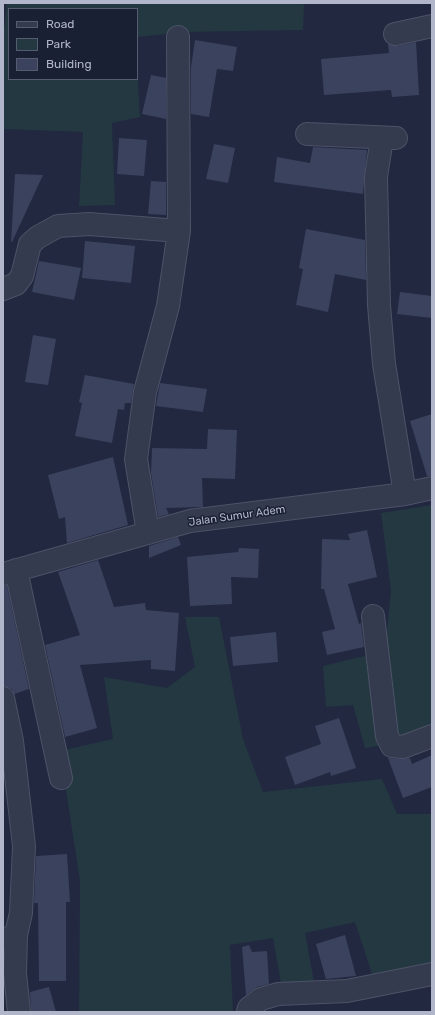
<!DOCTYPE html>
<style>
body{margin:0}
#map{position:relative;width:435px;height:1015px;overflow:hidden;background:#212840;font-family:Rubik,sans-serif}
canvas{display:block}
.frame{position:absolute;inset:0;border:4px solid #b1b6cb;pointer-events:none}
.legend{position:absolute;left:8px;top:8px;width:130px;height:72px;box-sizing:border-box;background:#1a2034;border:1px solid #565c70;margin:0;padding:5px 7px;list-style:none;font-size:12px;color:#b1b6cb}
.legend li{display:flex;align-items:center;gap:8px;height:20px}
.legend b{width:20px;border:1px solid #565c70}
</style>
<div id="map">
<canvas width="435" height="1015"></canvas>
<div class="frame"></div>
<ul class="legend">
<li><b style="height:5px;background:#353b4f"></b>Road</li>
<li><b style="height:11px;background:#233841"></b>Park</li>
<li><b style="height:11px;background:#3a425e"></b>Building</li>
</ul>
</div>
<script>
const g = document.querySelector('canvas').getContext('2d');
g.lineJoin = 'round';
function fill(path, color) {
  g.fillStyle = color;
  g.fill(path, 'evenodd');
}
function shape(rows) {
  const path = new Path2D();
  for (const r of rows) {
    path.moveTo(r[0], r[1]);
    for (let i = 2; i < r.length; i += 2) path.lineTo(r[i], r[i + 1]);
  }
  return path;
}
function trace(path, color, width, dash) {
  g.strokeStyle = color;
  g.lineWidth = width;
  g.lineCap = dash ? 'butt' : 'round';
  g.setLineDash(dash || []);
  g.stroke(path);
}
function label(font, color, halo, rows, align = 'center') {
  g.font = font + ' Rubik,sans-serif';
  g.lineWidth = 3;
  g.setLineDash([]);
  g.textBaseline = 'middle';
  g.strokeStyle = halo;
  g.fillStyle = color;
  for (const [text, x, y, turn = 0] of rows) {
    g.save();
    g.translate(x, y);
    g.rotate((+turn || 0) * Math.PI / 180);
    g.textAlign = isNaN(turn) ? turn : align;
    if (halo) g.strokeText(text, 0, 0);
    g.fillText(text, 0, 0);
    g.restore();
  }
}
fill(shape([
 [7,3,304,3,303,30,184,32,137,37,137,9,9,9,9,79,137,79,137,66,140,117,112,123,115,205,79,206,83,132,3,129,3,38],
 [432,505,432,737,365,748,353,705,326,707,323,666,385,651,391,590,381,513],
 [185,617,219,617,243,739,263,792,382,779,397,814,432,814,432,964,373,977,355,922,305,933,315,987,282,989,273,938,230,945,233,1012,79,1012,80,881,60,751,113,739,104,677,167,688,195,667]
]), '#233841');
fill(shape([
 [195,40,237,47,233,71,217,69,209,117,191,114,191,67],
 [416,42,419,95,392,97,391,90,324,95,321,59,389,53,388,44,397,46],
 [151,75,166,78,166,119,142,114],
 [119,138,147,140,144,176,117,174],
 [214,144,235,148,228,183,206,179],
 [313,147,367,150,363,194,274,182,277,157,310,163],
 [15,174,43,175,12,242,11,242],
 [151,181,166,182,166,215,148,214],
 [306,229,365,240,366,280,335,274,328,312,296,305,303,269,299,268],
 [85,241,135,246,131,283,82,278],
 [39,261,81,268,74,300,32,292],
 [400,292,432,296,432,318,397,314],
 [33,335,56,339,48,385,25,382],
 [85,375,134,384,131,403,125,403,124,410,118,409,112,443,75,436,82,403,79,402],
 [160,383,207,389,203,412,156,406],
 [432,414,432,476,427,476,410,421],
 [208,429,237,430,235,479,202,478,203,507,166,508,169,514,158,517,151,473,152,448,207,449],
 [113,457,128,525,67,543,65,517,59,519,48,475],
 [367,530,377,577,348,584,359,624,361,623,364,647,327,655,322,632,335,629,324,589,321,589,322,539,350,540,348,534],
 [178,537,181,545,149,558,149,546],
 [239,548,259,549,258,578,231,577,232,604,190,606,187,557,238,552],
 [98,560,114,607,145,603,146,610,179,613,175,671,151,669,151,660,80,665,97,728,65,737,45,645,80,635,58,572],
 [3,586,7,586,29,689,14,694,12,689,3,686],
 [276,632,278,662,233,666,230,637],
 [339,718,356,768,331,776,330,772,295,785,285,757,321,744,315,726],
 [432,755,432,787,403,798,388,758,402,759,410,758,412,764],
 [67,854,70,902,66,902,66,981,39,981,38,903,34,903,36,856],
 [345,935,356,976,326,979,316,944],
 [249,945,252,952,267,951,269,984,257,987,246,995,242,947],
 [49,987,56,1012,31,1012,30,992]
]), '#3a425e');
const street = shape([
 [395,34,432,26],
 [307,134,396,138],
 [382,138,376,177,379,305,384,364,405,494],
 [3,289,16,284,22,276,30,244,38,237,58,226,89,224,179,231],
 [148,533,136,459,145,392,168,306,179,231,178,37],
 [16,570,61,778],
 [3,574,190,521,405,494,432,488],
 [373,616,387,736,392,746,403,747,432,736],
 [3,698,12,741,24,846,21,913,16,935],
 [3,940,16,935,15,973,19,1012],
 [248,1012,249,1008,261,999,278,994,347,991,432,974]
]);
trace(street, '#4d5367', 24);
trace(street, '#353b4f', 22);
label('11px', '#b1b6cb', '#1a2034', [
 ["Jalan Sumur Adem",237,516,-8]
]);
</script>
